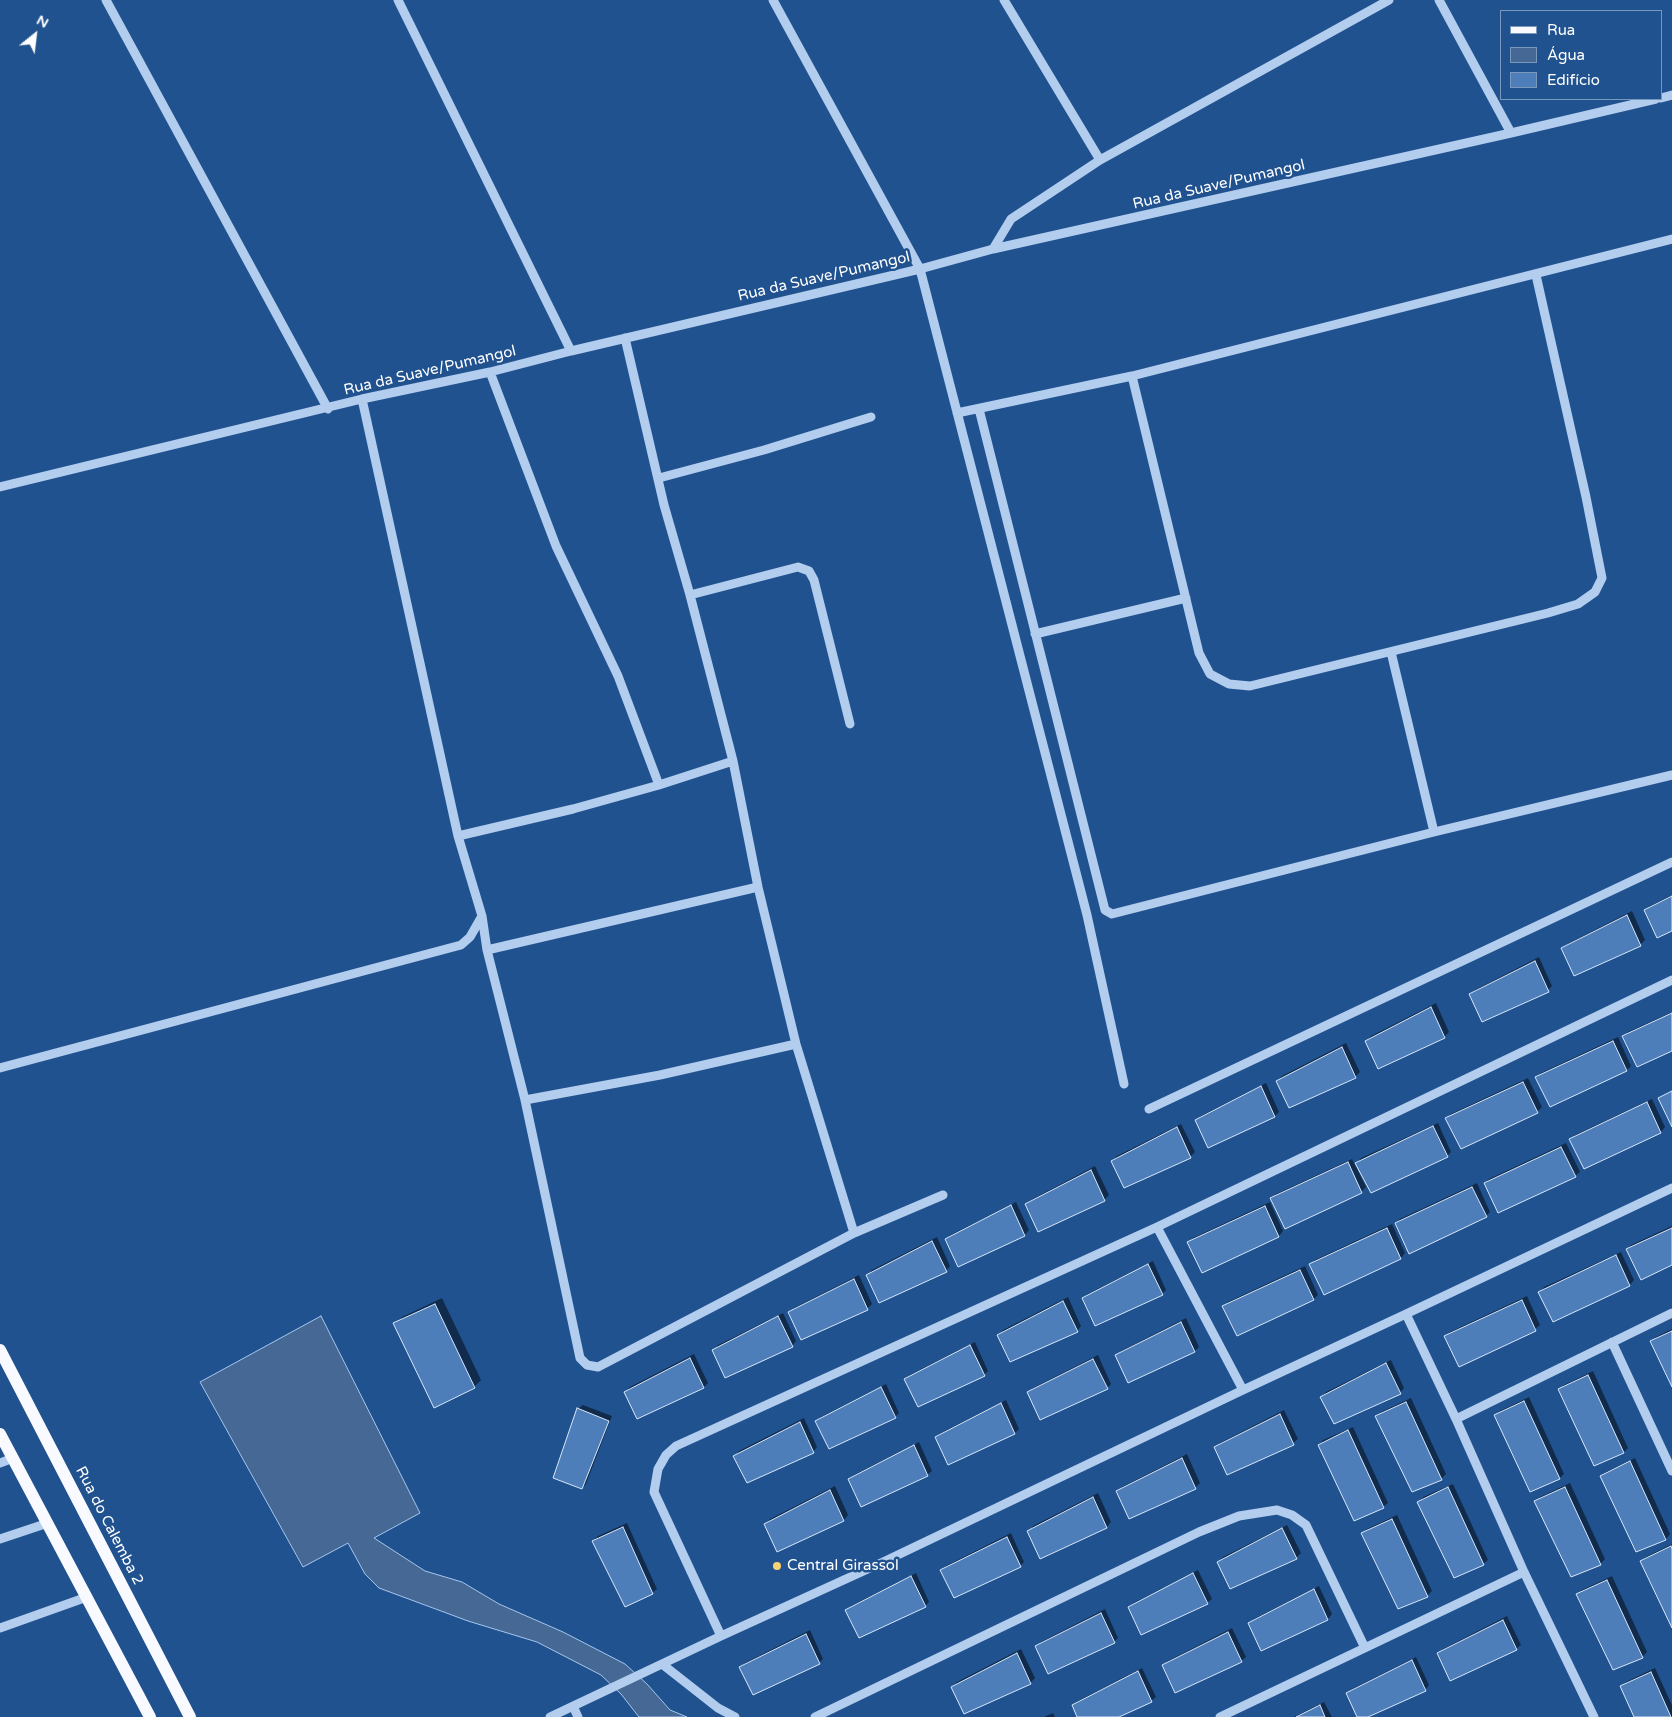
<!DOCTYPE html>
<meta charset="utf-8">
<style>
body{margin:0}
#map{position:relative;width:1672px;height:1717px;overflow:hidden;background:#215290;font-family:"Varela Round",sans-serif}
canvas{display:block}
.legend{position:absolute;left:1500px;top:10px;width:162px;height:90px;box-sizing:border-box;background:#215290;border:1px solid #7a97bc;margin:0;padding:6px 9px;list-style:none;font-size:15px;color:#fff}
.legend li{display:flex;align-items:center;gap:10px;height:25px}
.legend b{width:25px;border:1px solid #7a97bc}
.north{position:absolute;left:10px;top:10px;width:50px;height:50px;-webkit-text-stroke:4px #215290;paint-order:stroke;rotate:29deg;font-size:14px;font-weight:700;line-height:20px;text-align:center;color:#fff}
.north::after{content:'';display:block;margin:auto;width:18px;height:22px;background:#fff;clip-path:polygon(50% 0,100% 100%,50% 72%,0 100%)}
</style>
<div id="map">
<canvas width="1672" height="1717"></canvas>
<ul class="legend">
<li><b style="height:6px;background:#f8faff"></b>Rua</li>
<li><b style="height:14px;background:#466894"></b>Água</li>
<li><b style="height:14px;background:#4e7eb9"></b>Edifício</li>
</ul>
<div class="north">N</div>
</div>
<script>
const g = document.querySelector('canvas').getContext('2d');
g.lineJoin = 'round';
function fill(path, color) {
  g.fillStyle = color;
  g.fill(path, 'evenodd');
}
function shape(rows) {
  const path = new Path2D();
  for (const r of rows) {
    path.moveTo(r[0], r[1]);
    for (let i = 2; i < r.length; i += 2) path.lineTo(r[i], r[i + 1]);
  }
  return path;
}
function trace(path, color, width, dash) {
  g.strokeStyle = color;
  g.lineWidth = width;
  g.lineCap = dash ? 'butt' : 'round';
  g.setLineDash(dash || []);
  g.stroke(path);
}
function label(font, color, halo, rows, align = 'center') {
  g.font = font + ' "Varela Round",sans-serif';
  g.lineWidth = 5;
  g.setLineDash([]);
  g.textBaseline = 'middle';
  g.strokeStyle = halo;
  g.fillStyle = color;
  for (const [text, x, y, turn = 0] of rows) {
    g.save();
    g.translate(x, y);
    g.rotate((+turn || 0) * Math.PI / 180);
    g.textAlign = isNaN(turn) ? turn : align;
    if (halo) g.strokeText(text, 0, 0);
    g.fillText(text, 0, 0);
    g.restore();
  }
}
const water = shape([
 [321,1316,420,1513,374,1538,425,1571,462,1582,499,1604,563,1632,625,1664,647,1684,670,1710,687,1717,639,1717,621,1694,601,1675,537,1642,468,1621,379,1588,365,1574,348,1543,303,1567,200,1382,321,1316]
]);
fill(water, '#466894');
trace(water, '#a5c7ee', 1);
fill(shape([
 [1672,895,1672,930,1646,910,1650,906],
 [1632,911,1645,940,1641,944,1575,975,1563,949,1567,944],
 [1539,957,1552,986,1548,990,1470,995,1475,990],
 [1436,1003,1449,1032,1444,1037,1366,1041,1371,1036],
 [1672,1012,1672,1049,1624,1036,1628,1032],
 [1618,1037,1631,1066,1627,1070,1551,1106,1537,1077,1541,1073],
 [1346,1043,1360,1072,1355,1077,1290,1106,1277,1081,1282,1076],
 [1528,1078,1542,1107,1537,1112,1447,1118,1451,1114],
 [1266,1083,1279,1112,1275,1116,1209,1146,1197,1120,1201,1116],
 [1652,1099,1665,1127,1661,1132,1585,1168,1571,1139,1575,1135],
 [1438,1123,1451,1152,1447,1156,1357,1163,1361,1158],
 [1181,1124,1195,1152,1190,1157,1112,1161,1117,1156],
 [1566,1143,1580,1172,1575,1176,1485,1183,1489,1179],
 [1352,1159,1366,1187,1361,1192,1271,1198,1276,1194],
 [1095,1166,1109,1195,1104,1200,1026,1204,1031,1200],
 [1477,1183,1490,1212,1486,1216,1396,1223,1400,1219],
 [1016,1202,1029,1230,1025,1235,959,1265,947,1239,951,1235],
 [1270,1202,1283,1231,1279,1236,1203,1271,1189,1242,1193,1238],
 [1392,1224,1405,1253,1401,1258,1325,1293,1311,1264,1315,1260],
 [1672,1226,1672,1264,1627,1250,1631,1245],
 [937,1237,950,1266,946,1271,868,1275,872,1270],
 [1621,1252,1634,1280,1630,1285,1554,1320,1540,1292,1544,1287],
 [1153,1261,1166,1290,1162,1294,1084,1298,1088,1294],
 [1305,1266,1318,1295,1314,1299,1238,1335,1224,1306,1228,1302],
 [859,1275,872,1304,868,1308,802,1339,790,1313,794,1308],
 [1527,1296,1540,1325,1535,1329,1460,1365,1446,1336,1450,1332],
 [1068,1297,1081,1326,1077,1331,999,1335,1003,1330],
 [442,1298,481,1380,474,1387,395,1324,402,1317],
 [783,1313,796,1341,792,1346,714,1350,718,1345],
 [1186,1318,1199,1347,1195,1351,1129,1382,1117,1356,1121,1351],
 [1672,1329,1672,1384,1652,1341,1656,1337],
 [975,1342,988,1371,984,1375,906,1379,910,1375],
 [694,1354,708,1383,704,1387,625,1392,630,1387],
 [1098,1355,1111,1384,1107,1388,1029,1393,1033,1388],
 [1391,1360,1404,1388,1400,1393,1322,1397,1326,1392],
 [1593,1371,1628,1448,1624,1452,1595,1464,1559,1390,1564,1385],
 [886,1384,899,1413,895,1417,817,1421,821,1417],
 [1529,1397,1564,1474,1560,1478,1531,1490,1495,1416,1500,1411],
 [1411,1398,1446,1474,1441,1479,1377,1417,1381,1412],
 [1006,1400,1019,1429,1015,1433,936,1437,941,1433],
 [583,1405,612,1416,586,1484,582,1488,578,1409],
 [1284,1410,1298,1439,1293,1443,1215,1448,1220,1443],
 [804,1418,817,1447,813,1452,735,1456,739,1451],
 [1353,1427,1388,1503,1383,1507,1319,1445,1323,1440],
 [919,1442,932,1471,927,1475,849,1479,854,1475],
 [1187,1454,1200,1483,1196,1487,1130,1518,1118,1492,1122,1487],
 [1635,1458,1670,1534,1666,1539,1637,1551,1601,1476,1606,1472],
 [1570,1483,1605,1559,1600,1564,1536,1501,1540,1497],
 [1453,1484,1488,1560,1483,1564,1419,1502,1423,1497],
 [835,1486,848,1515,844,1520,778,1550,766,1524,770,1519],
 [1098,1493,1111,1522,1107,1527,1041,1557,1029,1531,1033,1526],
 [1397,1515,1432,1591,1427,1596,1363,1533,1367,1529],
 [627,1523,657,1589,652,1593,593,1541,598,1536],
 [1287,1525,1301,1553,1296,1558,1218,1562,1223,1557],
 [1011,1533,1024,1562,1020,1566,942,1571,946,1566],
 [1672,1544,1672,1625,1641,1561,1646,1557],
 [1198,1570,1212,1599,1207,1603,1129,1607,1134,1603],
 [916,1573,929,1602,925,1606,847,1610,851,1606],
 [1612,1576,1647,1652,1642,1657,1578,1595,1582,1590],
 [1319,1586,1332,1614,1328,1619,1262,1649,1250,1623,1254,1619],
 [1105,1609,1118,1638,1114,1642,1036,1647,1041,1642],
 [1507,1616,1521,1645,1516,1649,1438,1654,1443,1649],
 [1232,1628,1246,1657,1241,1661,1163,1666,1168,1661],
 [810,1630,823,1659,819,1663,741,1667,745,1663],
 [1021,1649,1035,1678,1030,1683,952,1687,957,1682],
 [1416,1657,1429,1685,1425,1690,1365,1717,1358,1717,1347,1694,1352,1689],
 [1142,1668,1156,1697,1151,1701,1116,1717,1079,1717,1073,1705,1078,1701],
 [1655,1668,1672,1705,1672,1717,1636,1717,1621,1687,1626,1682],
 [1324,1702,1332,1717,1294,1717],
 [1053,1713,1055,1717,1044,1717]
]), '#0007');
const building = shape([
 [1672,896,1672,931,1657,938,1644,910,1672,896],
 [1627,915,1641,946,1574,976,1561,948,1627,915],
 [1535,961,1549,992,1482,1022,1469,994,1535,961],
 [1431,1007,1445,1038,1378,1069,1365,1041,1431,1007],
 [1672,1013,1672,1051,1637,1067,1622,1036,1672,1013],
 [1613,1041,1627,1071,1550,1107,1535,1077,1613,1041],
 [1342,1047,1356,1078,1289,1108,1276,1081,1342,1047],
 [1523,1082,1538,1113,1461,1149,1445,1118,1523,1082],
 [1261,1086,1275,1117,1208,1148,1195,1120,1261,1086],
 [1672,1091,1672,1127,1658,1098,1672,1091],
 [1647,1102,1661,1133,1584,1169,1569,1139,1647,1102],
 [1433,1126,1448,1157,1371,1193,1355,1163,1433,1126],
 [1177,1127,1191,1158,1124,1188,1111,1161,1177,1127],
 [1561,1147,1576,1177,1498,1213,1484,1183,1561,1147],
 [1348,1162,1362,1193,1285,1229,1270,1198,1348,1162],
 [1091,1170,1105,1201,1038,1232,1025,1204,1091,1170],
 [1472,1187,1487,1217,1409,1254,1395,1223,1472,1187],
 [1011,1205,1025,1236,958,1267,945,1239,1011,1205],
 [1265,1206,1279,1237,1202,1273,1187,1242,1265,1206],
 [1387,1228,1401,1259,1324,1295,1309,1264,1387,1228],
 [1672,1228,1672,1265,1641,1280,1626,1249,1672,1228],
 [932,1241,947,1272,879,1303,866,1275,932,1241],
 [1616,1255,1630,1286,1553,1322,1538,1292,1616,1255],
 [1148,1264,1163,1295,1095,1326,1082,1298,1148,1264],
 [1300,1270,1314,1300,1237,1336,1222,1306,1300,1270],
 [854,1279,868,1310,801,1340,788,1312,854,1279],
 [1522,1300,1536,1331,1459,1367,1444,1336,1522,1300],
 [1063,1301,1078,1332,1010,1362,997,1335,1063,1301],
 [435,1304,475,1388,434,1408,393,1323,435,1304],
 [778,1316,793,1347,725,1378,712,1350,778,1316],
 [1181,1322,1195,1352,1128,1383,1115,1355,1181,1322],
 [1672,1331,1672,1387,1650,1341,1672,1331],
 [970,1345,985,1376,918,1407,904,1379,970,1345],
 [690,1358,704,1388,637,1419,624,1392,690,1358],
 [1093,1359,1108,1389,1040,1420,1027,1392,1093,1359],
 [1386,1363,1401,1394,1334,1424,1320,1397,1386,1363],
 [1588,1375,1624,1453,1594,1466,1558,1389,1588,1375],
 [881,1387,896,1418,829,1449,815,1421,881,1387],
 [1524,1401,1560,1479,1530,1492,1494,1415,1524,1401],
 [1406,1402,1442,1480,1412,1492,1375,1416,1406,1402],
 [1001,1403,1015,1434,948,1465,935,1437,1001,1403],
 [577,1408,609,1421,582,1489,553,1478,577,1408],
 [1280,1414,1294,1445,1227,1475,1214,1447,1280,1414],
 [800,1422,814,1453,747,1483,733,1456,800,1422],
 [1348,1430,1384,1508,1354,1521,1318,1445,1348,1430],
 [914,1445,928,1476,861,1507,848,1479,914,1445],
 [1182,1458,1196,1489,1129,1519,1116,1491,1182,1458],
 [1630,1461,1666,1540,1636,1552,1600,1476,1630,1461],
 [1448,1487,1484,1565,1454,1578,1417,1502,1448,1487],
 [1565,1487,1601,1565,1571,1577,1534,1501,1565,1487],
 [830,1490,844,1521,777,1552,764,1524,830,1490],
 [1093,1497,1107,1528,1040,1559,1027,1531,1093,1497],
 [1392,1519,1428,1597,1398,1609,1361,1533,1392,1519],
 [623,1527,653,1594,625,1607,592,1541,623,1527],
 [1282,1528,1297,1559,1230,1589,1217,1562,1282,1528],
 [1007,1537,1021,1567,954,1598,940,1570,1007,1537],
 [1671,1546,1672,1549,1672,1628,1640,1561,1671,1546],
 [1193,1573,1208,1604,1141,1635,1128,1607,1193,1573],
 [911,1576,926,1607,859,1638,845,1610,911,1576],
 [1607,1580,1643,1658,1613,1670,1576,1594,1607,1580],
 [1314,1589,1328,1620,1261,1651,1248,1623,1314,1589],
 [1101,1613,1115,1643,1048,1674,1035,1646,1101,1613],
 [1503,1620,1517,1650,1450,1681,1437,1653,1503,1620],
 [1228,1632,1242,1662,1175,1693,1162,1665,1228,1632],
 [806,1634,820,1664,753,1695,739,1667,806,1634],
 [1017,1653,1031,1684,964,1714,951,1687,1017,1653],
 [1412,1660,1426,1691,1368,1717,1357,1717,1346,1693,1412,1660],
 [1138,1671,1152,1702,1119,1717,1077,1717,1072,1705,1138,1671],
 [1651,1672,1671,1717,1634,1717,1620,1686,1651,1672],
 [1320,1705,1325,1717,1296,1717,1320,1705]
]);
fill(building, '#4e7eb9');
trace(building, '#d7e7f9', 1);
trace(shape([
 [106,0,328,409],
 [398,0,571,351],
 [773,0,920,269,1087,915,1124,1084],
 [1004,0,1100,160],
 [1439,0,1511,133],
 [1661,98,1672,95],
 [993,249,1011,219,1100,160,1389,0],
 [625,338,664,505,690,595,733,761,758,887,796,1044,854,1233],
 [490,372,556,546,618,676,659,785],
 [1132,376,1199,653,1210,674,1229,684,1250,686,1548,613,1578,604,1595,592,1602,578,1586,497,1536,275],
 [362,399,458,836,482,916,487,950,525,1100,580,1358,587,1365,598,1367,854,1233,943,1195],
 [979,409,1105,910,1112,914,1434,832,1672,775],
 [957,413,1132,376,1672,239],
 [659,478,764,450,871,417],
 [0,487,362,399,490,372,571,351,920,269,993,249,1511,133,1656,99],
 [690,595,798,567,809,571,814,580,850,724],
 [1035,634,1186,598],
 [1391,652,1434,832],
 [458,836,573,809,659,785,733,761],
 [487,950,758,887],
 [0,1068,461,945,470,937,482,916],
 [525,1100,660,1075,796,1044],
 [1149,1109,1672,862],
 [1157,1227,1243,1390],
 [1406,1314,1456,1419,1524,1572,1594,1717],
 [1612,1342,1672,1471],
 [1456,1419,1672,1313],
 [0,1463,13,1458],
 [0,1539,48,1523],
 [0,1628,87,1597],
 [721,1636,654,1492,658,1469,666,1455,676,1446,1157,1227,1672,980],
 [662,1664,718,1708,735,1717],
 [573,1706,578,1717],
 [550,1717,721,1636,881,1563,1243,1390,1406,1314,1672,1188],
 [815,1717,1199,1532,1239,1516,1277,1510,1292,1515,1306,1525,1365,1648],
 [1220,1717,1524,1572]
]), '#b2cded', 9);
trace(shape([
 [0,1350,190,1717],
 [0,1434,150,1717]
]), '#f8faff', 12);
for (const [x, y, r, color] of [
 [777,1566,5,"#f9d273"]
]) {
  const dot = new Path2D();
  dot.arc(x, y, r, 0, 2 * Math.PI);
  g.fillStyle = color;
  g.fill(dot);
  trace(dot, '#215290', 2);
}
label('15px', '#fff', '#215290', [
 ["Rua da Suave/Pumangol",1219,185,-13],
 ["Rua da Suave/Pumangol",824,277,-13],
 ["Rua da Suave/Pumangol",430,371,-13],
 ["Rua do Calemba 2",109,1526,63]
]);
label('15px', '#fff', '#215290', [
 ["Central Girassol",787,1566]
], 'left');
</script>
